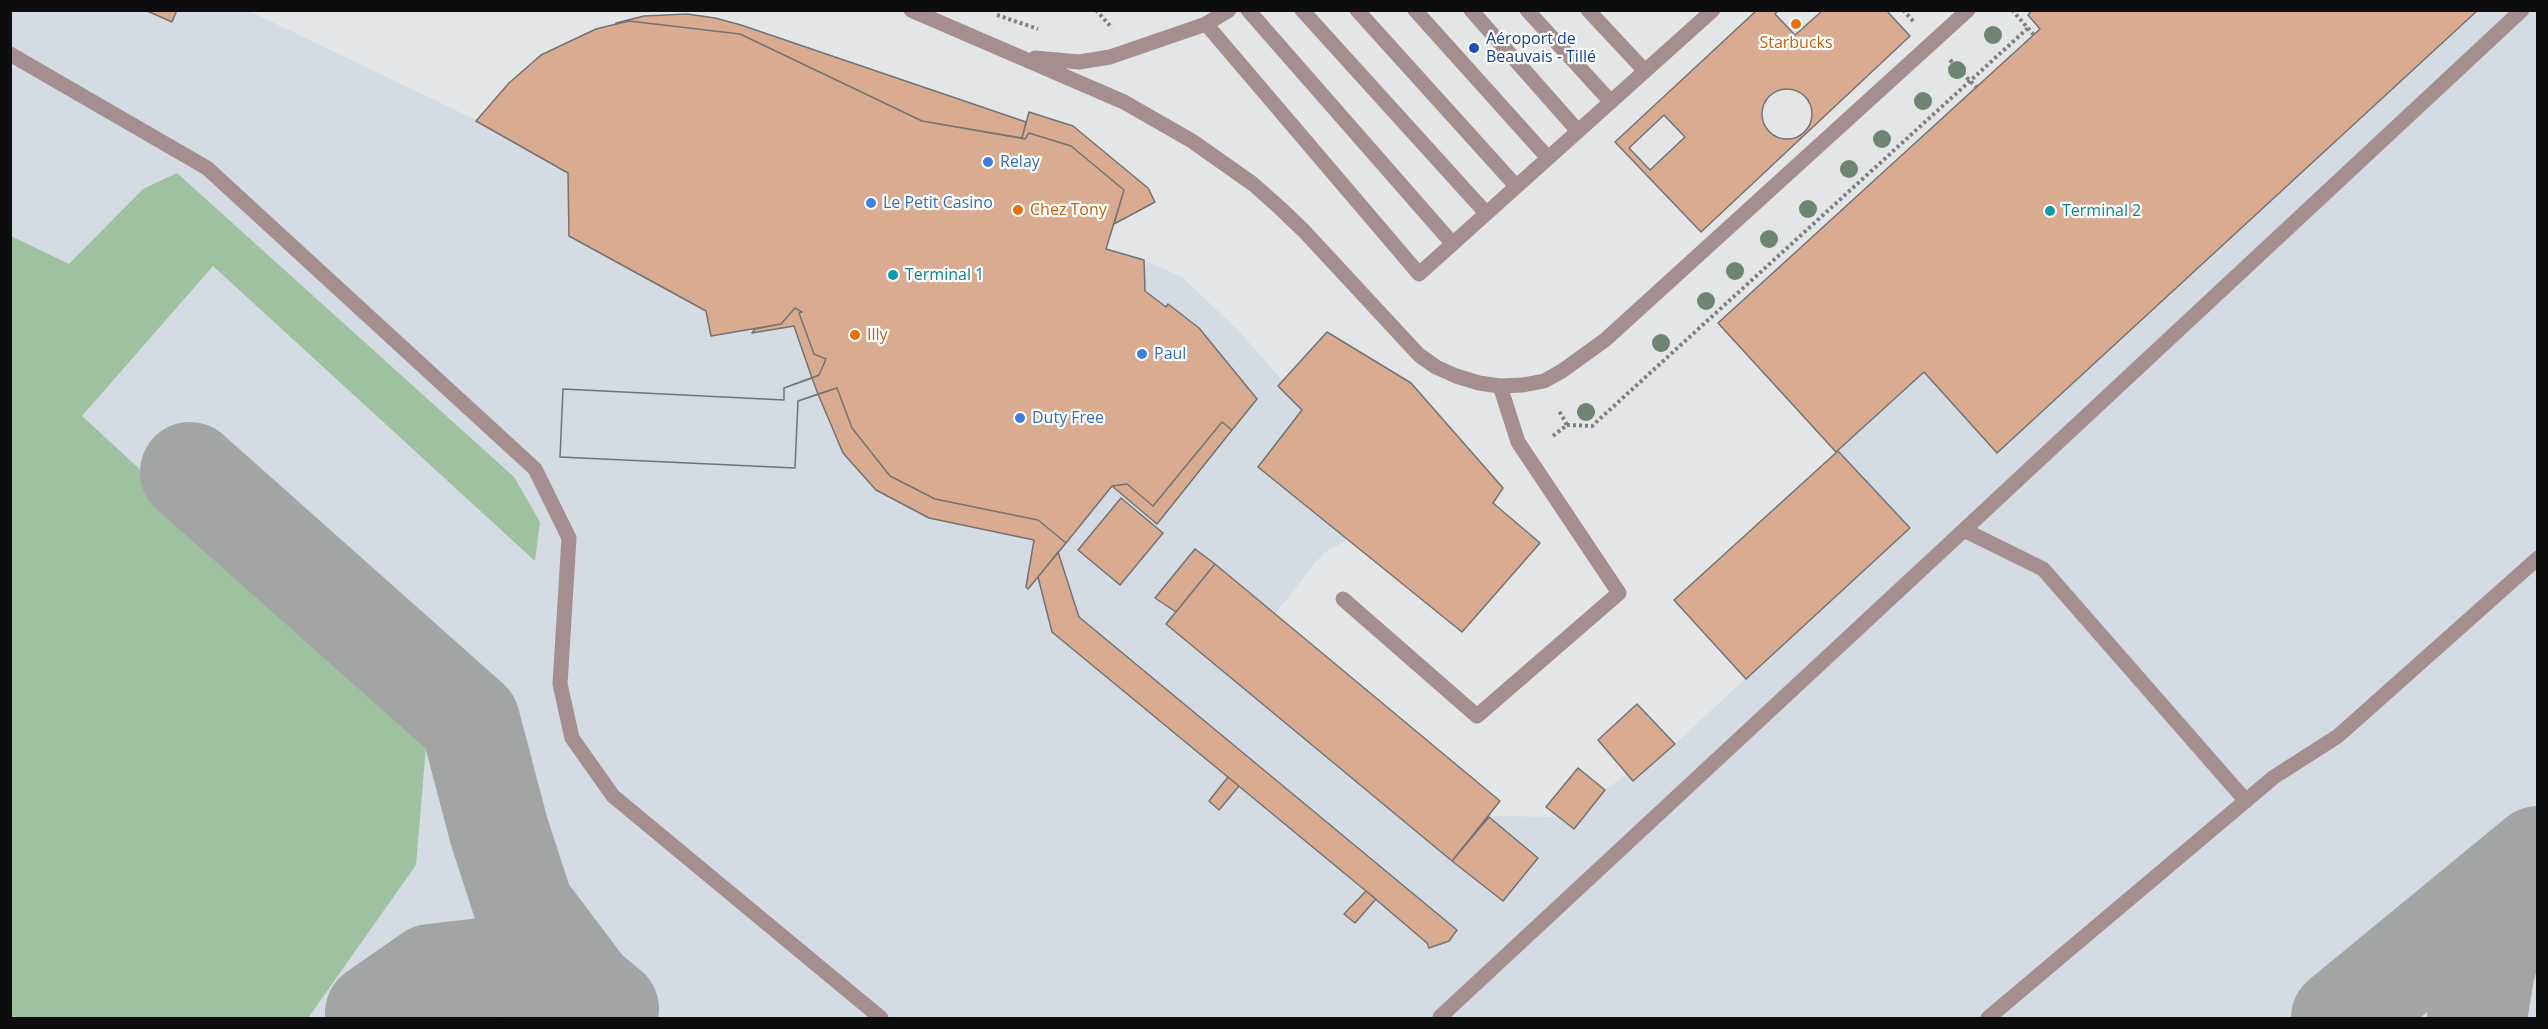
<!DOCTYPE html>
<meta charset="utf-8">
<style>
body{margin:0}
#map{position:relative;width:2548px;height:1029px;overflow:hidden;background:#e4e5e6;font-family:"Open Sans",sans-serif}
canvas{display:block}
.frame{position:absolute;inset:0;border:12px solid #0d0d0e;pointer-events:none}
</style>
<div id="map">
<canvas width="2548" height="1029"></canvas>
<div class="frame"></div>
</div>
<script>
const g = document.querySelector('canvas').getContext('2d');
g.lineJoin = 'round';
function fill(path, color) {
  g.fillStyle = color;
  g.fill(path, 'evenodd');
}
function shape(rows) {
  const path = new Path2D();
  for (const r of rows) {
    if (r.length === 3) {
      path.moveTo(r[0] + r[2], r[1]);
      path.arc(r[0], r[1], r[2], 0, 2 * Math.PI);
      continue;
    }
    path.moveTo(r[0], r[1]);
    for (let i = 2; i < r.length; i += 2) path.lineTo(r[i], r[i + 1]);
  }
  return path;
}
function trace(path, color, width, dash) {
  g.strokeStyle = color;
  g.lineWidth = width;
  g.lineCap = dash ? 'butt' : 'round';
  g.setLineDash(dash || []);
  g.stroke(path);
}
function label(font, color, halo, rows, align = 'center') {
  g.font = font + ' "Open Sans",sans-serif';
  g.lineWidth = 4.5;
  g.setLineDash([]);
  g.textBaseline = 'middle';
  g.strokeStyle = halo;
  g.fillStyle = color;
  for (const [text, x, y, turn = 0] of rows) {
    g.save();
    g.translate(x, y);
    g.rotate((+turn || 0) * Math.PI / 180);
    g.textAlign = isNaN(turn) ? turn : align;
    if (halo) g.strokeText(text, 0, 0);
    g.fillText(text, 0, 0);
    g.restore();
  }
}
fill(shape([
 [10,11,249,11,476,120,509,83,541,55,596,29,630,19,687,14,715,18,741,25,1026,122,1029,112,1073,126,1148,188,1155,202,1114,224,1106,249,1144,260,1182,277,1239,331,1302,403,1356,517,1347,540,1325,552,1316,562,1275,614,1500,801,1490,816,1557,817,1546,807,1578,768,1605,790,1627,774,1598,740,1637,704,1675,744,1745,679,1674,600,1836,452,1718,323,2040,29,2028,15,2032,11,2537,11,2537,1018,11,1018]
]), '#d4dbe2');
fill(shape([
 [177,173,514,477,540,522,535,561,213,266,82,416,427,734,416,865,308,1018,11,1018,11,236,69,264,143,189]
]), '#9ec1a0');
trace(shape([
 [190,472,470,721,499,831,524,908,586,990],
 [375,1013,431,974,501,966,546,973,586,990,609,1009],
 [2341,1018,2538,856],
 [2477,1018,2485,968,2496,936,2510,907,2536,869]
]), '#a3a4a4', 100);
const building = shape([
 [145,10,177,10,172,22,145,10],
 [1757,10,1886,10,1910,36,1701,232,1615,142,1757,10],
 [1779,10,1823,10,1795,35,1775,14,1779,10],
 [2032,10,2478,10,1997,453,1924,372,1836,452,1718,323,2040,29,2028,15,2032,10],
 [687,14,715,18,741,25,1026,122,1022,138,922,121,740,34,629,21,616,23,644,16,687,14],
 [629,21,740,34,922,121,1025,139,1029,133,1071,146,1124,190,1106,249,1144,260,1145,291,1166,307,1168,304,1199,328,1257,399,1232,430,1222,422,1153,506,1127,484,1112,486,1066,543,1038,520,935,499,890,476,852,428,837,388,798,401,795,468,560,457,563,389,784,400,784,388,819,375,826,359,814,354,799,313,802,312,795,308,781,324,711,336,706,311,569,236,568,173,476,121,509,83,541,55,596,29,629,21],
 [1787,114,25],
 [1029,112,1073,126,1148,188,1155,202,1114,224,1124,190,1071,146,1029,133,1025,139,1022,138,1029,112],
 [1664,115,1685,137,1650,170,1629,148,1664,115],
 [795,308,802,312,799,313,814,354,826,359,819,375,812,378,794,326,752,333,755,329,781,324,795,308],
 [1327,332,1411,383,1503,488,1493,503,1540,543,1462,632,1258,467,1302,410,1278,386,1327,332],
 [812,378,818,394,798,401,795,468,560,457,563,389,784,400,784,388,812,378],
 [837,388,852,428,890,476,935,499,1038,520,1066,543,1028,589,1026,587,1034,540,929,518,876,490,843,453,818,394,837,388],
 [1222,422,1232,430,1157,524,1112,486,1127,484,1153,506,1222,422],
 [1838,451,1910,528,1746,679,1674,600,1838,451],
 [1121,498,1163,533,1120,585,1078,550,1121,498],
 [1195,549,1215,564,1176,612,1155,598,1195,549],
 [1058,552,1079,617,1457,930,1449,941,1429,948,1427,943,1366,891,1052,632,1038,577,1058,552],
 [1215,564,1500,801,1452,861,1166,624,1215,564],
 [1637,704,1675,744,1633,781,1598,740,1637,704],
 [1578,768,1605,790,1574,829,1546,807,1578,768],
 [1228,777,1239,786,1219,810,1209,801,1228,777],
 [1489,817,1538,858,1503,901,1452,861,1489,817],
 [1366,891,1376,899,1355,923,1344,914,1366,891]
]);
fill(building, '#d9ac92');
trace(building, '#747272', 1.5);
trace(shape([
 [1096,10,1112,28],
 [1903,10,1915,23],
 [2012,10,2034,35],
 [997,15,1038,29],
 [1950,60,1977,88],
 [1567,425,1592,426,2028,28],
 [1553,436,1567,425,1558,409]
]), '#7f7f80', 4, [3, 3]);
trace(shape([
 [911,10,1124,102,1192,141,1253,184,1280,208,1304,231,1419,355,1436,367,1456,376,1479,383,1500,386,1523,385,1544,381,1562,371,1605,340,1968,10],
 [1248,10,1452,243],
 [1302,10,1486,213],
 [1357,10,1516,186],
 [1415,10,1548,158],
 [1471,10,1578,131],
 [1527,10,1611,102],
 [1588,10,1645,71],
 [1206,24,1419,274,1713,10],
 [10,54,207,168,535,469,569,538,560,684,572,738,613,796,881,1018],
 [1035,58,1079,62,1110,57,1206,24,1229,10],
 [1964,530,2522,10],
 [1343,599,1477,716,1619,593,1518,442,1500,386],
 [1440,1017,1964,530,2043,569,2246,801],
 [1988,1018,2274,777,2338,736,2538,558]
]), '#a58e8f', 15);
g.fillStyle = '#6d8572';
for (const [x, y] of [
 [1993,35],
 [1957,70],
 [1923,101],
 [1882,139],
 [1849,169],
 [1808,209],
 [1769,239],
 [1735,271],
 [1706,301],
 [1661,343],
 [1586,412]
]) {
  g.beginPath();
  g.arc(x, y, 9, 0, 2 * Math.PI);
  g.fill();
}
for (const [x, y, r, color] of [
 [1796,24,6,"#e8710a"],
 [1474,48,6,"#1a4fb4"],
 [988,162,6,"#3f7fe0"],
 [871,203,6,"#3f7fe0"],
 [1018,210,6,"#e8710a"],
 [2050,211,6,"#0f9aa8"],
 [893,275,6,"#0f9aa8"],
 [855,335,6,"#e8710a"],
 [1142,354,6,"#3f7fe0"],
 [1020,418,6,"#3f7fe0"]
]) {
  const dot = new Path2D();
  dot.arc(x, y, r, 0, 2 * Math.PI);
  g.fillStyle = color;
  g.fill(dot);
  trace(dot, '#fff', 2);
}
label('16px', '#164399', '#fff', [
 ["Aéroport de",1486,39],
 ["Beauvais - Tillé",1486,57]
], 'left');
label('16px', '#c56008', '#fff', [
 ["Starbucks",1796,43,"center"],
 ["Chez Tony",1030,210],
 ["Illy",867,335]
], 'left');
label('16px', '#366cbe', '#fff', [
 ["Relay",1000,162],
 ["Le Petit Casino",883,203],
 ["Paul",1154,354],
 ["Duty Free",1032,418]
], 'left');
label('16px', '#0d838f', '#fff', [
 ["Terminal 2",2062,211],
 ["Terminal 1",905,275]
], 'left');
</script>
